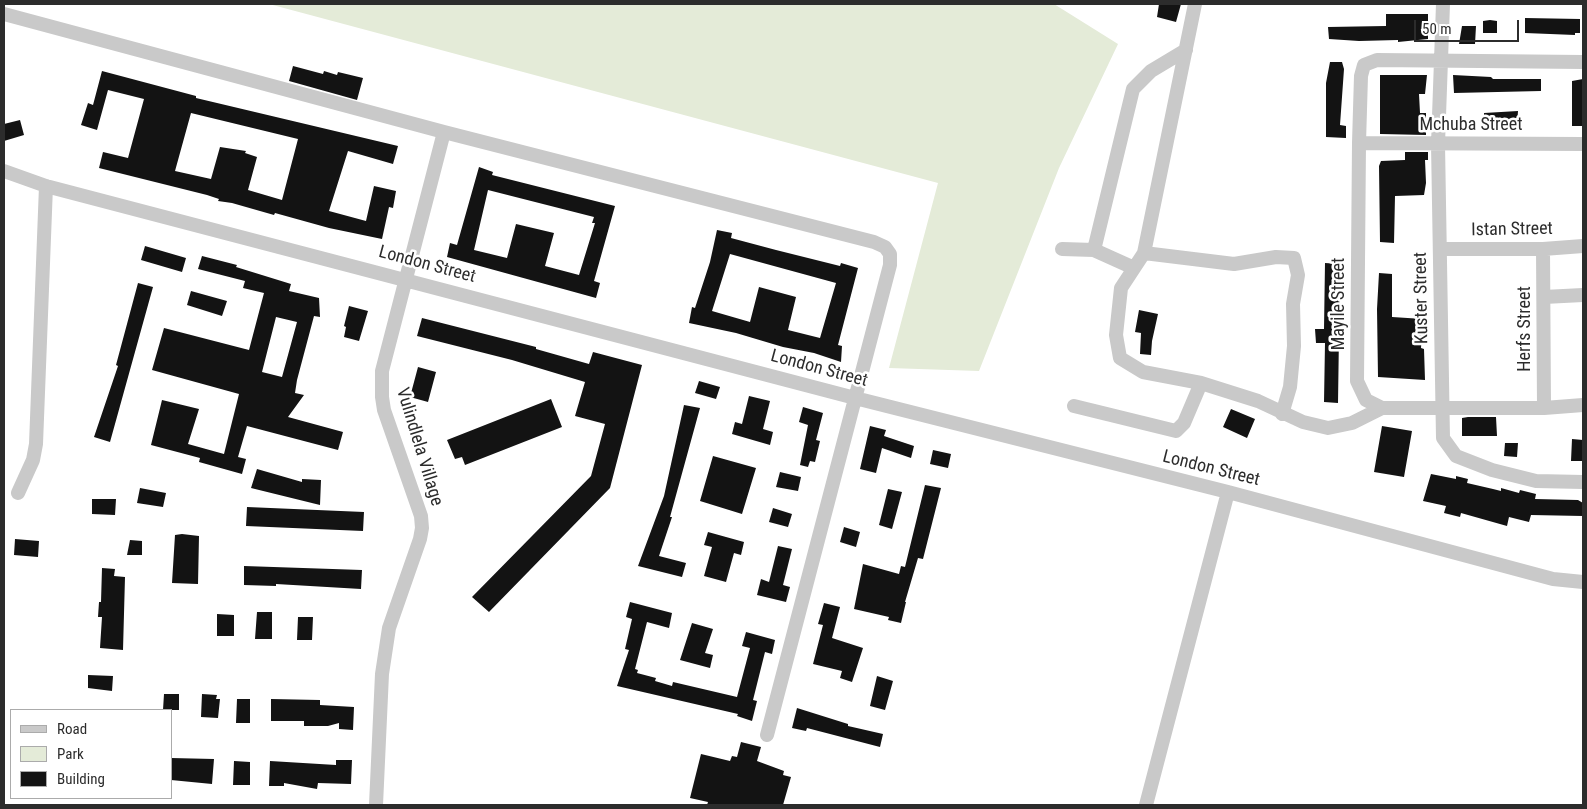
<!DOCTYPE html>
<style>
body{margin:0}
#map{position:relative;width:1587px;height:809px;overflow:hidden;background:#fff;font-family:"Roboto Condensed",sans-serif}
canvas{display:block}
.frame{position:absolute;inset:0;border:5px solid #2c2c2c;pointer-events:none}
.legend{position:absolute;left:10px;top:709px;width:162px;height:90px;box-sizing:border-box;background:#fff;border:1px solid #ababab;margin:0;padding:6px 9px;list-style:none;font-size:15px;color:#2c2c2c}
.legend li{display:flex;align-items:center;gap:10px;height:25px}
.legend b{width:25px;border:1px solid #ababab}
.scale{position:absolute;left:1414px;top:20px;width:105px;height:22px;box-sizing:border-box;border:2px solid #2c2c2c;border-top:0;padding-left:6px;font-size:15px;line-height:18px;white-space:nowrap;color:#2c2c2c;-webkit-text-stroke:4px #fff;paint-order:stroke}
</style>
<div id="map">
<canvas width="1587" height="809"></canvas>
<div class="frame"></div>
<ul class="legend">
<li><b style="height:6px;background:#c9c9c9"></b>Road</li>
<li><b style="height:14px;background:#e4ebd8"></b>Park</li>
<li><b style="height:14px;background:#131313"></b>Building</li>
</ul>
<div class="scale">50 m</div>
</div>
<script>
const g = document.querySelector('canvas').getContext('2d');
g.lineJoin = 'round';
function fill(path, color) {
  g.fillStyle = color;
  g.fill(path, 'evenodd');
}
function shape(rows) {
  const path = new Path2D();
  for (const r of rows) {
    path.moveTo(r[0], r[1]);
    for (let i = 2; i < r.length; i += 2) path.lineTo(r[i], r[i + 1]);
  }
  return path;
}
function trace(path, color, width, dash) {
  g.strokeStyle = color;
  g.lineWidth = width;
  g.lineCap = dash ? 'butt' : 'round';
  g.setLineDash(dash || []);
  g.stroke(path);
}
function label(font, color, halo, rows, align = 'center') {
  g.font = font + ' "Roboto Condensed",sans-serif';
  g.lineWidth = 5;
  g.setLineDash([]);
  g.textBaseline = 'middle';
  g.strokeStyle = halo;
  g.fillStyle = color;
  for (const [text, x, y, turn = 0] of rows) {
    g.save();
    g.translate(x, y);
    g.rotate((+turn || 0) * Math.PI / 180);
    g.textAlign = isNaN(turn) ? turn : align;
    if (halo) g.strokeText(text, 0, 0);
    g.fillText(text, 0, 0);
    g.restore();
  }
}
fill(shape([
 [269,4,1054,4,1118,44,1059,168,979,371,889,368,938,183]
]), '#e4ebd8');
fill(shape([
 [1159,4,1181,4,1176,22,1157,17],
 [1386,14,1428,14,1428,39,1398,42,1398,40,1359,41,1329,39,1328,27,1386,26],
 [1525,18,1580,19,1580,33,1575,33,1575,35,1525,33],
 [1490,20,1497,21,1497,33,1483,33,1483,21],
 [1462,26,1476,26,1475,44,1459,44],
 [1330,62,1342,62,1344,69,1340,125,1346,126,1346,138,1326,137,1326,83],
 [293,66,323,74,324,71,337,75,338,72,363,78,357,100,289,81],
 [102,71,196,96,196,98,398,146,393,164,348,151,329,211,366,221,374,186,396,191,393,208,389,207,382,239,329,228,275,213,274,215,232,203,218,201,219,199,207,195,99,168,103,152,128,158,144,99,108,90,97,130,81,125,88,103,93,105],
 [191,113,298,139,282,200,248,190,257,157,245,153,246,151,220,147,211,179,175,171],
 [1380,75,1427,75,1425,94,1419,94,1420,113,1426,113,1426,135,1380,134],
 [1453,75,1491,77,1493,79,1541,79,1541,91,1454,93],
 [1583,79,1583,126,1572,126,1572,81],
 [1518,111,1517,125,1484,128,1484,113],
 [20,120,24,135,4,141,4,124],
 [1405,152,1428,152,1428,160,1425,160,1426,183,1424,195,1395,196,1394,243,1380,242,1379,166,1381,161,1405,160],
 [479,167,493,172,492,175,615,206,594,281,600,283,596,298,447,257,450,243,457,245],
 [488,190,594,217,592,223,595,223,579,275,545,266,554,233,516,224,507,258,474,250],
 [717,230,732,233,731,238,776,250,840,266,841,263,858,268,838,345,842,346,841,362,814,353,783,347,736,333,689,323,692,307,695,308,710,262],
 [730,254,836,283,820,338,788,330,796,297,759,287,750,322,712,311],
 [145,246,186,258,182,272,141,260],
 [202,256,237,265,236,267,291,284,289,291,319,298,320,317,314,316,297,380,295,393,304,395,288,417,343,432,338,450,247,426,238,457,246,459,242,474,199,462,200,458,151,445,162,400,199,409,188,444,224,454,239,394,152,370,164,328,249,350,264,293,243,288,245,281,198,269],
 [276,317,297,322,282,377,262,372],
 [1325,263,1340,264,1338,403,1324,402,1325,343,1316,343,1315,329,1324,329],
 [1379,273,1392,274,1392,317,1423,319,1421,348,1424,349,1425,380,1378,377,1377,309],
 [138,283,153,287,110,442,94,437,118,366,116,365],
 [191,291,227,301,222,316,187,305],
 [349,306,368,311,359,341,344,337,346,327,344,326],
 [1139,310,1158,314,1152,341,1151,355,1140,354,1141,333,1135,332],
 [422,318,536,347,536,349,589,364,593,352,642,365,610,488,489,612,472,597,591,476,605,424,575,416,585,382,512,360,417,336],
 [418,367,436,372,428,402,410,397],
 [699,381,720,387,716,399,695,393],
 [749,396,770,401,763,429,773,432,770,445,732,434,735,422,742,424],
 [551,399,562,427,465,465,462,457,455,459,447,440],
 [684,405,700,408,670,517,672,517,659,556,686,563,682,577,638,566,664,496],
 [803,407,823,413,816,440,820,441,815,462,810,461,808,467,800,465,808,425,799,422],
 [1231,409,1255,419,1247,438,1223,427],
 [1468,417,1496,417,1497,436,1462,436,1462,418],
 [870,426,886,430,884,436,914,446,911,458,882,448,876,473,860,469],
 [1382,426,1412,431,1404,477,1374,472],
 [1572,439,1583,440,1583,461,1571,461],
 [1505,443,1518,443,1517,457,1504,456],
 [933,450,951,454,948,468,930,464],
 [713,456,756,468,742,514,700,501],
 [257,469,302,482,302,479,321,480,320,505,251,488],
 [780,472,801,477,798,491,776,487],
 [1431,474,1456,479,1456,476,1468,479,1467,483,1493,489,1501,491,1501,488,1519,493,1520,490,1536,494,1535,499,1578,500,1583,503,1583,516,1531,515,1529,522,1509,517,1507,526,1461,513,1460,517,1444,513,1446,506,1423,501],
 [925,485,941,488,923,559,918,558,905,602,906,602,901,623,888,620,889,617,854,609,863,564,899,574,901,566,905,567],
 [140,488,166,493,163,507,137,503],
 [888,489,902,492,892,529,879,525],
 [92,499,116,499,115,515,92,514],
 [247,507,364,512,363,531,246,526],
 [773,508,792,514,788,527,769,522],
 [844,527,860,532,856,547,840,542],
 [708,532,744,542,741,555,734,553,726,582,704,576,712,547,704,545],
 [182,534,199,536,198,584,172,583,175,535],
 [15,539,39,541,38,557,14,555],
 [130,540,142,541,142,555,127,555],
 [778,546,792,549,783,585,790,587,786,602,757,595,761,579,769,582],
 [244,566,362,570,361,589,276,584,276,586,244,585],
 [102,568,115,569,114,576,125,577,123,650,100,648,102,617,98,617,99,602,101,602],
 [630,602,672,613,669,628,647,622,635,669,638,670,637,673,656,678,655,681,672,686,673,682,737,697,750,648,742,646,746,632,775,640,772,654,765,652,753,700,757,701,752,721,737,716,738,714,617,686,629,650,625,649,632,619,626,617],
 [824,603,840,607,832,638,863,648,852,682,840,678,842,671,813,664,823,625,818,624],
 [257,612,272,612,272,639,255,639],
 [217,614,234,615,234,636,217,636],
 [298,617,313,617,312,640,297,640],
 [692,623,713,629,705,653,713,655,710,668,680,660],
 [88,675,113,676,112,691,88,688],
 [877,676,893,681,885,710,870,706],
 [164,694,179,694,179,710,163,710],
 [202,694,217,695,216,699,220,699,218,718,201,717],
 [237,699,250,699,250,723,236,723],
 [271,699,320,700,320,705,354,707,353,730,339,729,339,723,328,726,304,726,304,721,271,721],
 [797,708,848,724,848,726,883,734,880,747,807,728,806,731,792,728],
 [741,742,761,747,757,761,784,771,783,775,791,777,783,805,707,805,708,802,690,798,701,754,730,761,732,756,737,757],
 [171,758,214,759,212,784,171,780],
 [336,760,352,760,351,784,318,783,317,789,284,783,284,786,269,786,270,761,336,765],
 [234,761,250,762,250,785,233,785]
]), '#131313');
trace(shape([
 [1195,4,1144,253,1121,288,1116,335,1120,358,1143,372,1201,383,1258,401,1303,422,1328,428,1352,423,1382,408],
 [1443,4,1438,144,1443,438,1456,456,1492,470,1536,481,1583,482],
 [4,14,444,132,874,242,885,247,890,254,890,265,767,735],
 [1583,62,1377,60,1364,65,1361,76,1359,143,1357,381,1366,400,1382,408,1544,408,1583,405],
 [1359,143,1583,144],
 [4,171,46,186,855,398,1228,492,1553,579,1583,582],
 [1062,249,1094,250,1134,268],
 [1440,249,1543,249,1583,246],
 [1543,249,1544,408],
 [1094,250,1133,89,1151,71,1186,50],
 [1144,253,1234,264,1276,257,1294,258,1298,275,1293,304,1294,346,1290,387,1282,414],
 [1544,297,1583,295],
 [1074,406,1176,431,1184,423,1201,383],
 [18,493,33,460,36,444,46,186],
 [376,805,382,674,389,628,420,539,422,528,421,516,384,410,382,397,382,371,444,132],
 [1146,805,1228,492]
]), '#c9c9c9', 14);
label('18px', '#2c2c2c', '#fff', [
 ["Mchuba Street",1471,125],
 ["Istan Street",1512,230,-1],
 ["London Street",427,265,15],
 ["Kuster Street",1422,298,-91],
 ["Mayile Street",1339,304,-90],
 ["Herfs Street",1525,329,-90],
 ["London Street",819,369,15],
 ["Vulindlela Village",419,447,73],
 ["London Street",1211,469,14]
]);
</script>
